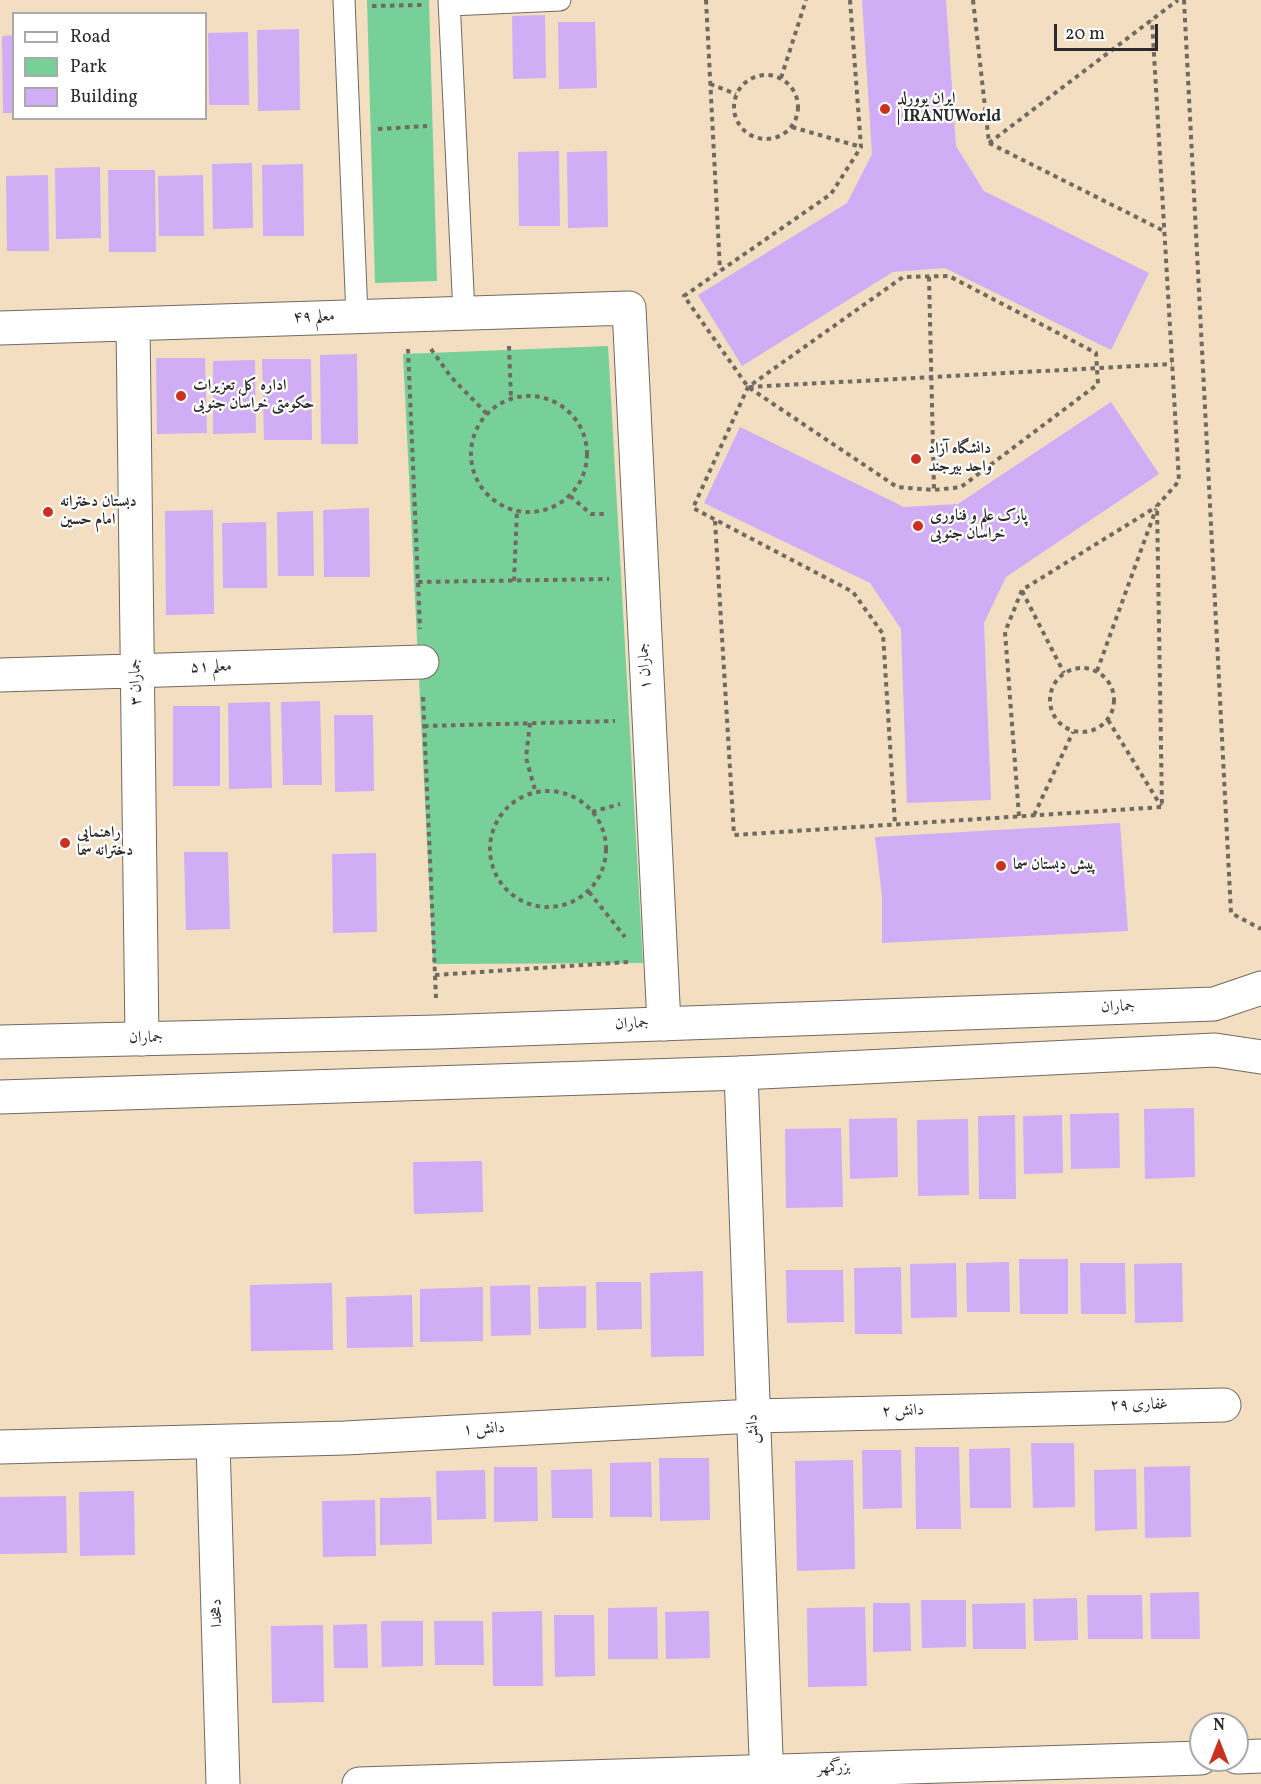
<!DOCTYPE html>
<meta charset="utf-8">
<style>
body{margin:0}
#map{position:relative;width:1261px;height:1784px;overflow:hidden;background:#f3dec1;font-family:Vollkorn,serif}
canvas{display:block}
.legend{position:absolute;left:12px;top:12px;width:195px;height:108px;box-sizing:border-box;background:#fff;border:2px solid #aaa;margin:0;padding:8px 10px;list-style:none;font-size:18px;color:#2b2b2b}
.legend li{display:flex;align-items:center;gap:12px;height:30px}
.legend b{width:30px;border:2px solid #aaa}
.north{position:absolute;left:1189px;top:1712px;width:60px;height:60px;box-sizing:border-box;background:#fff;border:2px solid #aaa;border-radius:50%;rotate:0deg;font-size:16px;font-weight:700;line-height:24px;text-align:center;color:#2b2b2b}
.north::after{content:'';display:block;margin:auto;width:21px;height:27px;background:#c8321e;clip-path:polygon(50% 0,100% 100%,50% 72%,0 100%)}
.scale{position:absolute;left:1054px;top:24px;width:104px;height:27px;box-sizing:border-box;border:3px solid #2b2b2b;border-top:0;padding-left:8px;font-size:18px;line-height:21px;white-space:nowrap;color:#2b2b2b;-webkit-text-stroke:4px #fff;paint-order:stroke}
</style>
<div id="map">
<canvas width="1261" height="1784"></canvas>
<ul class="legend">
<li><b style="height:8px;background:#fff"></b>Road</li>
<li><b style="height:16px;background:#76d097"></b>Park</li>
<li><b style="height:16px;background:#d1adf6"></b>Building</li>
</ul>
<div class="north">N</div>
<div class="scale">20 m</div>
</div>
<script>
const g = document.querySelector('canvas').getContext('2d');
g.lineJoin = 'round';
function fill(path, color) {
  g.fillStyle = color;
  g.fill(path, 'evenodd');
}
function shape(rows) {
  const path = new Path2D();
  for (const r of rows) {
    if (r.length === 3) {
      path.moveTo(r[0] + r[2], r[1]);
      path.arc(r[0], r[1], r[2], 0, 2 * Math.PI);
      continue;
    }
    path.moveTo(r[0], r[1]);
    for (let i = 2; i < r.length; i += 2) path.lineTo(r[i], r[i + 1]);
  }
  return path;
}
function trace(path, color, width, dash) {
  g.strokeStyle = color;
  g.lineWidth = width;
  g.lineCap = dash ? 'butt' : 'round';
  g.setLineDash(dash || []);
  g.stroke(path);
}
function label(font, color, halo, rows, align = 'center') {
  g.font = font + ' Vollkorn,Amiri,serif';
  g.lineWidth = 4.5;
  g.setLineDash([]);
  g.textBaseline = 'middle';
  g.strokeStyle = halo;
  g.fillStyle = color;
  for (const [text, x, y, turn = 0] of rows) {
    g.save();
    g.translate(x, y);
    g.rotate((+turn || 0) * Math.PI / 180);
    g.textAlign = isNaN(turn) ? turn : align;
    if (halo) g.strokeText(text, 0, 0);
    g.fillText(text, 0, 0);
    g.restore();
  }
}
fill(shape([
 [367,0,429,0,437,281,375,283],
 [608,346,643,963,433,964,403,354]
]), '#76d097');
fill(shape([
 [862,0,946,0,956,146,984,191,1149,273,1111,350,945,268,893,272,742,366,698,295,847,203,872,154],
 [545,15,546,78,513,79,512,16],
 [558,22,595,22,597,88,559,89],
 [299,29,300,110,258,111,257,30],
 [248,32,249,105,209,105,208,33],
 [14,35,14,113,3,113,2,36],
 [559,151,560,226,519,226,518,152],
 [607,151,608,227,568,228,567,152],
 [252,163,253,228,213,229,212,164],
 [303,164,304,236,263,236,262,165],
 [100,167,101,238,56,239,55,168],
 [108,170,155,170,156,252,109,252],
 [48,175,49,251,7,251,6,176],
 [203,175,204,236,159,236,158,176],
 [357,354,358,444,321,444,320,355],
 [156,358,205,358,207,433,157,434],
 [262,359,311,359,312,440,264,440],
 [255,360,256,433,213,434,213,361],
 [1111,402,1159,474,1006,577,984,623,991,800,907,803,901,629,870,583,704,503,740,427,904,507,958,504],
 [369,508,370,577,324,577,323,510],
 [213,510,214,614,166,615,165,511],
 [313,511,314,576,278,576,277,512],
 [266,522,267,588,223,588,222,523],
 [320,701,322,785,283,785,281,702],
 [270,702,272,788,229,789,228,703],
 [173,706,220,706,220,786,173,786],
 [334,715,373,715,374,791,335,792],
 [1120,823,1128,931,882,943,882,896,875,837],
 [184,852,228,852,230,929,186,930],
 [376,853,377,932,333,933,332,854],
 [1194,1108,1195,1177,1145,1179,1144,1109],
 [1119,1113,1120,1168,1071,1169,1070,1114],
 [1015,1115,1016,1199,979,1199,978,1116],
 [1062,1115,1063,1173,1024,1174,1023,1116],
 [897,1118,898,1177,850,1179,849,1119],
 [968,1119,969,1195,918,1196,917,1120],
 [841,1128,843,1207,786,1208,785,1129],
 [482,1161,483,1212,414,1214,413,1162],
 [1019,1259,1068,1259,1068,1314,1020,1314],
 [1009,1262,1010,1312,967,1312,966,1263],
 [956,1263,957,1317,911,1318,910,1264],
 [1080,1263,1125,1263,1126,1314,1081,1314],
 [1182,1263,1183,1322,1135,1323,1134,1264],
 [901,1267,902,1334,855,1334,854,1268],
 [786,1270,843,1270,844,1322,787,1323],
 [703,1271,704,1356,651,1357,650,1273],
 [596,1282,641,1282,642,1329,597,1330],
 [332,1283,333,1350,251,1351,250,1285],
 [530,1285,531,1335,491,1336,490,1286],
 [586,1286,586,1328,539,1329,538,1287],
 [483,1287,483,1341,420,1342,420,1289],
 [412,1295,413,1347,347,1348,346,1297],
 [1031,1443,1074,1443,1075,1507,1033,1508],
 [915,1447,959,1447,961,1529,916,1529],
 [1010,1448,1011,1508,970,1508,969,1449],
 [862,1450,901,1450,902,1508,863,1509],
 [659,1458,709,1458,710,1520,660,1521],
 [853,1460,855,1569,797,1571,795,1461],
 [651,1462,652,1517,610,1517,610,1463],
 [1190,1466,1191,1537,1145,1538,1144,1467],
 [494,1467,537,1467,538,1521,494,1522],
 [592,1469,593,1518,552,1518,551,1470],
 [1136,1469,1137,1529,1095,1531,1094,1470],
 [485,1470,486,1519,437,1520,436,1471],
 [134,1491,135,1555,80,1556,79,1492],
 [66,1496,67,1553,0,1554,0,1497],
 [431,1497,432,1544,380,1545,380,1498],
 [375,1500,376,1556,323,1557,322,1501],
 [1199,1592,1200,1639,1151,1639,1150,1593],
 [1087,1595,1142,1595,1143,1639,1088,1639],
 [1077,1598,1078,1640,1034,1641,1033,1599],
 [921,1600,966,1600,966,1647,922,1648],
 [873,1603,910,1603,911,1651,873,1652],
 [1025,1603,1026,1649,973,1649,972,1604],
 [657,1607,658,1659,608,1659,608,1608],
 [865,1607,867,1686,808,1687,807,1608],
 [542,1611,543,1686,493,1686,492,1612],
 [709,1611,710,1658,666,1659,665,1612],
 [554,1615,594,1615,595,1676,555,1677],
 [381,1621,423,1621,423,1666,382,1667],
 [434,1621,483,1621,484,1665,435,1665],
 [367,1624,368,1668,334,1668,333,1625],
 [323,1625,324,1702,272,1703,271,1626]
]), '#d1adf6');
const service = shape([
 [344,0,357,316],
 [449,0,464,313],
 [450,5,560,0]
]);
const minor = shape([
 [133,324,142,1039],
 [0,328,629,308,664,1024],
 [0,675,422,662],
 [741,1073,767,1784],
 [213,1442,223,1784],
 [0,1447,345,1438,753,1416,1224,1405],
 [1237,1757,1261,1756],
 [359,1784,1201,1758]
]);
const tertiary = shape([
 [0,1042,437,1032,1214,1004,1261,988],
 [0,1097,741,1073,1215,1050,1261,1057]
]);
trace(service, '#716a60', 23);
trace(minor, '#716a60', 35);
trace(tertiary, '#716a60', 35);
trace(shape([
 [706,0,720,270],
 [850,0,861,147,831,194,684,296,748,387,897,487,934,490,961,487,1098,384,1096,353,949,276,903,277,748,387,693,508,853,592,883,634,895,824],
 [973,0,989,143,1164,231],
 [1184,0,1231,913,1261,929],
 [372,6,422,5],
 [766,107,32],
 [781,78,806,0],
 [710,84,736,94],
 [792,127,861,147],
 [378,129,427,126],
 [989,143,1178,0],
 [929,277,934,490],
 [509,346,511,399],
 [408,349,420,629],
 [431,349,451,377,487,414],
 [749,387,1172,364],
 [529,454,58],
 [570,496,591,514,605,514],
 [715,521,734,835,1162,807,1157,506,1179,481,1152,20],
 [514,581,517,510],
 [418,582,609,579],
 [1022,591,1064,673],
 [1082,700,32],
 [1097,671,1156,509],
 [423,697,436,998],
 [1108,720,1161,806],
 [530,723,526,758,535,790],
 [424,726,615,721],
 [548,849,58],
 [592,812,620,804],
 [1034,815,1073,732],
 [1019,816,1005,632,1022,590,1156,507],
 [589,892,625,937],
 [435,975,628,962]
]), '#716a60', 4, [4.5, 4.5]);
trace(service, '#fff', 21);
trace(minor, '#fff', 33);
trace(tertiary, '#fff', 33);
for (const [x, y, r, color] of [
 [885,109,6,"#c8321e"],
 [181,396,6,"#c8321e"],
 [916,459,6,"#c8321e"],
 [48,512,6,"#c8321e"],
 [918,526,6,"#c8321e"],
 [65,843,6,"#c8321e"],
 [1001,866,6,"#c8321e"]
]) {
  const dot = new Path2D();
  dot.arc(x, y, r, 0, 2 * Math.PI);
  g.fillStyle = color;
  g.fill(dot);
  trace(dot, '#fff', 2);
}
label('bold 16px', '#2b2b2b', '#fff', [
 ["ایران یوورلد",897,100],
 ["| IRANUWorld",897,118],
 ["اداره کل تعزیرات",193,387],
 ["حکومتی خراسان جنوبی",193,405],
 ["دانشگاه آزاد",928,450],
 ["واحد بیرجند",928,468],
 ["دبستان دخترانه",60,503],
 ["امام حسین",60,521],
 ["پارک علم و فناوری",930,517],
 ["خراسان جنوبی",930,535],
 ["راهنمایی",77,834],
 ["دخترانه سما",77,852],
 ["پیش دبستان سما",1013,866]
], 'left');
label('16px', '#2b2b2b', '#fff', [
 ["معلم ۴۹",314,318,-2],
 ["جماران ۱",646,666,-93],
 ["معلم ۵۱",211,668,-2],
 ["جماران ۳",137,682,-91],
 ["جماران",1118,1008,-2],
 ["جماران",632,1025,-2],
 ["جماران",146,1039,-1],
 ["غفاری ۲۹",1139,1406,-1],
 ["دانش ۲",903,1412,-2],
 ["دانش",754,1429,-92],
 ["دانش ۱",484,1430,-3],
 ["دهخدا",218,1613,-92],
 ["بزرگمهر",834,1769,-2]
]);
</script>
